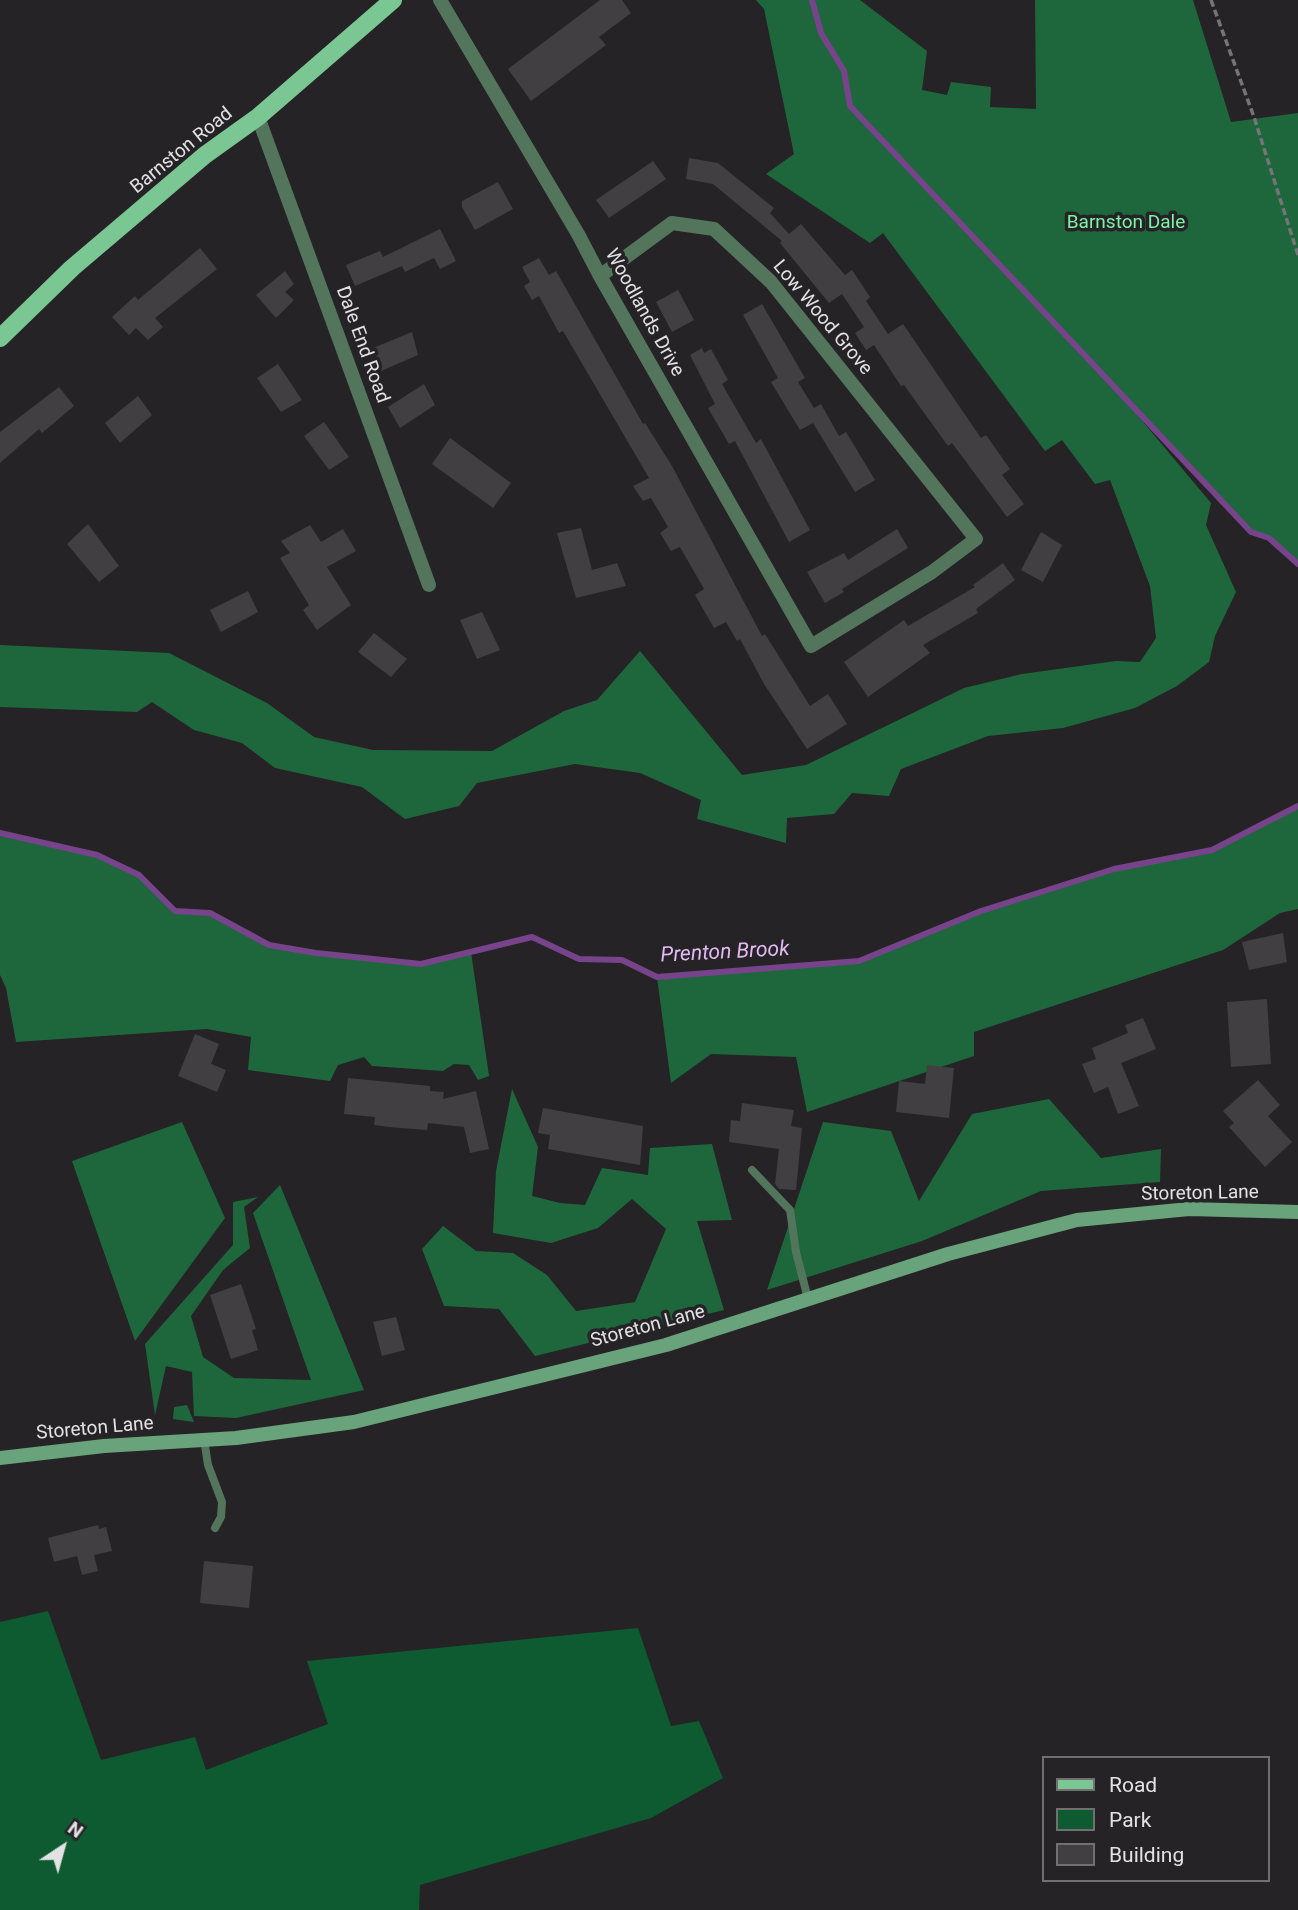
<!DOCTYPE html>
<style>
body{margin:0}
#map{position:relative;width:1298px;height:1910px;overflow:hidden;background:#252326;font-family:Roboto,sans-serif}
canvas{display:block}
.legend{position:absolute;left:1042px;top:1756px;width:228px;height:126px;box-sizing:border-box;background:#252326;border:2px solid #716f72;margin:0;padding:9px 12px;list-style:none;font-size:21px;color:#e2e1e3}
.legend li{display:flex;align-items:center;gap:14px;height:35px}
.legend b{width:35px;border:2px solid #716f72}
.north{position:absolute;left:28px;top:1812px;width:70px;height:70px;-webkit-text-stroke:5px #252326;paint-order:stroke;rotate:36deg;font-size:19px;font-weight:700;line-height:28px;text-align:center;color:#e2e1e3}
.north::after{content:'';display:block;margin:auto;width:24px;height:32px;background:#e2e1e3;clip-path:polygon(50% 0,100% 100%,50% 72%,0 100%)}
</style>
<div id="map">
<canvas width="1298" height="1910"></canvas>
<ul class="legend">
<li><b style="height:9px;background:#7bc793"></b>Road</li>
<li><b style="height:19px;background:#0e5a31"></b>Park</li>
<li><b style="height:19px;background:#423f43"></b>Building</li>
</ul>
<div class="north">N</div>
</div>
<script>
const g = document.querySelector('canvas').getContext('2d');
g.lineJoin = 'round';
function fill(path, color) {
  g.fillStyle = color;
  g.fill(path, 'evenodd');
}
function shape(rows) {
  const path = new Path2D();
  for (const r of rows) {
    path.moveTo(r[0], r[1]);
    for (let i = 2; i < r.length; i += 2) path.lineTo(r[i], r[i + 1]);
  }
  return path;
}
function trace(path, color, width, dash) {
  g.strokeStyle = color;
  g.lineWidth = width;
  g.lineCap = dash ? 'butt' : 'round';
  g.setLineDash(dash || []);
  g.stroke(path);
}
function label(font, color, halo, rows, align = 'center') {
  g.font = font + ' Roboto,sans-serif';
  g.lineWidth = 7;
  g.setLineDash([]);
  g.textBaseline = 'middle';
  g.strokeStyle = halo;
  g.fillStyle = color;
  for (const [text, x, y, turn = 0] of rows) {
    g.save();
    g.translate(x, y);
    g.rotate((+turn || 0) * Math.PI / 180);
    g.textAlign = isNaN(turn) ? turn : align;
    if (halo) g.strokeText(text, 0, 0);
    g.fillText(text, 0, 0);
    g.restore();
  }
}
fill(shape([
 [48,1611,101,1760,195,1737,206,1770,328,1724,307,1661,638,1628,671,1726,699,1721,723,1778,651,1818,420,1885,419,1910,0,1910,0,1622]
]), '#0e5a31');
fill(shape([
 [756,0,860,0,927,51,922,90,947,95,951,82,991,87,990,107,1036,109,1035,0,1193,0,1231,122,1298,113,1298,564,1270,538,1251,532,1108,380,1211,503,1206,525,1236,592,1215,636,1209,662,1177,686,1135,708,1063,728,988,736,901,769,889,796,852,793,834,814,787,818,786,843,697,819,701,800,640,773,575,764,477,783,459,806,405,819,362,787,275,768,242,743,194,730,152,702,137,712,0,707,0,645,169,653,267,703,314,737,373,750,492,751,564,711,597,700,640,651,742,775,806,765,964,688,1022,674,1116,661,1140,662,1156,638,1150,586,1110,480,1095,484,1062,440,1045,451,883,233,870,243,766,174,794,154,764,9],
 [1298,806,1298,909,1280,913,1223,950,974,1032,974,1056,807,1112,796,1057,711,1054,671,1083,657,977,859,961,981,911,1114,869,1212,850],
 [0,833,97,855,139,875,175,911,210,913,269,945,316,953,421,964,471,952,489,1076,478,1080,469,1065,454,1064,443,1071,372,1066,364,1057,338,1065,330,1081,248,1070,251,1037,207,1029,16,1042,6,988,0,975],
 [512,1089,538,1147,532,1196,560,1203,585,1205,602,1168,648,1175,650,1148,712,1144,732,1220,697,1221,724,1310,535,1356,499,1309,444,1306,422,1249,443,1226,476,1251,513,1253,547,1275,576,1311,635,1302,666,1229,632,1199,598,1228,551,1243,493,1233,496,1171],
 [1049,1099,1101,1158,1161,1149,1160,1182,1041,1191,922,1241,767,1290,823,1122,891,1131,919,1201,972,1114],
 [182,1122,225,1218,135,1341,72,1161],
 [280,1185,364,1390,236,1418,194,1416,192,1372,166,1366,155,1415,145,1344,233,1245,233,1202,258,1197,244,1207,250,1248,223,1270,191,1316,203,1357,234,1378,311,1380,253,1213],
 [187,1405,194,1422,173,1419,174,1407]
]), '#1e673c');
trace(shape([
 [812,0,821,33,844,71,850,106,1251,532,1269,538,1298,564],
 [0,833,97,855,139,875,175,911,210,913,269,945,316,953,421,964,532,937,579,959,622,960,657,977,859,961,981,911,1114,869,1212,850,1298,806]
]), '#77438b', 6);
fill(shape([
 [600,0,622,0,631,13,599,37,606,45,531,101,508,69],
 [689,158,718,163,774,208,770,213,789,234,801,224,845,275,852,270,870,297,866,301,888,334,903,324,981,438,986,435,1010,469,1002,475,1024,504,1007,517,952,443,948,446,904,385,901,386,874,345,866,350,855,333,864,327,842,294,829,303,780,243,782,241,713,184,686,179],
 [653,161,666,179,609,218,596,200],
 [498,182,513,209,475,230,462,207,462,201],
 [440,229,456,261,440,269,434,258,405,272,402,266,355,286,346,265,380,251,383,257],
 [200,248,217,269,155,318,163,327,148,340,136,328,129,335,112,317,135,296,138,300],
 [539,258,549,275,556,271,643,424,645,423,672,466,762,636,765,634,810,706,828,694,847,724,807,749,764,684,740,639,737,641,726,622,714,628,695,595,704,589,680,547,671,551,660,533,668,527,651,498,643,501,633,486,649,478,563,331,559,333,539,296,532,300,524,286,530,282,522,267],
 [285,271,294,284,285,292,294,300,276,318,256,295],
 [678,290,694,320,672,332,656,302],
 [762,304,805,378,798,382,814,408,821,404,839,436,846,432,875,480,855,492,813,423,800,430,771,382,778,378,743,315],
 [412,332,418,355,381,371,373,348],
 [702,348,704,353,711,349,728,380,722,384,756,443,761,439,810,530,789,542,735,441,729,444,708,408,715,404,690,355],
 [278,364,302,400,281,412,257,378],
 [424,384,435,405,400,428,388,407],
 [59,387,74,406,42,433,39,429,0,463,0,432],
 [138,396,152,415,120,443,105,423],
 [324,422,349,457,329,470,304,436],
 [450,438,511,483,493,508,432,464],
 [88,524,119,566,99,582,67,544],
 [310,525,321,542,343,529,356,551,327,567,351,605,317,630,303,610,309,605,280,558,290,553,281,541],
 [581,528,592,570,617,563,626,586,576,598,557,533],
 [897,529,908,548,842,589,844,592,825,603,807,572,844,553,848,560],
 [1041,532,1062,545,1043,582,1021,570],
 [1003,563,1015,580,976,609,978,613,923,645,930,653,868,697,844,662,904,620,908,626,975,587,973,585],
 [248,591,258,612,221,632,210,610],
 [482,612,500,650,477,659,460,620],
 [374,633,407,659,391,677,358,652],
 [1283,933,1287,962,1249,970,1242,942],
 [1267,999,1271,1064,1231,1067,1227,1002],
 [1143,1018,1156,1049,1121,1063,1139,1106,1118,1114,1108,1087,1094,1093,1082,1064,1096,1059,1092,1048,1128,1033,1125,1025],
 [195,1034,219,1044,211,1064,226,1070,217,1092,178,1076],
 [927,1065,954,1068,949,1118,896,1112,899,1081,925,1084],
 [348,1078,430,1086,430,1091,444,1092,443,1099,476,1091,489,1149,470,1153,464,1127,428,1123,427,1130,389,1127,374,1125,375,1117,344,1114],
 [1258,1080,1280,1105,1268,1116,1292,1142,1265,1167,1229,1127,1234,1123,1223,1111],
 [742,1103,794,1110,791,1126,802,1128,796,1190,779,1189,775,1184,779,1149,729,1142,731,1120,740,1121],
 [543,1108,643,1126,640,1165,548,1149,550,1135,538,1133],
 [241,1284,256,1329,252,1330,258,1350,231,1359,210,1295],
 [396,1317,405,1350,382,1356,373,1322],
 [98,1525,99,1529,106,1527,112,1551,94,1555,98,1571,82,1575,77,1556,54,1562,48,1538],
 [204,1561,253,1566,249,1608,200,1603]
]), '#423f43');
trace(shape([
 [1211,0,1254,117,1298,255]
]), '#767477', 3.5, [7, 3.5]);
trace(shape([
 [752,1170,790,1210,796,1252,808,1299],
 [204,1439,208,1465,222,1502,221,1517,215,1528]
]), '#52755c', 8);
trace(shape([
 [440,0,578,234,600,276,811,646,932,572,976,539,771,282,714,229,672,223,600,276],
 [258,117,429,585]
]), '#52755c', 14);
trace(shape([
 [0,1458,104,1446,236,1438,354,1422,666,1345,948,1254,1077,1220,1189,1209,1298,1212]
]), '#69a37b', 14);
trace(shape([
 [0,338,72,268,205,155,258,117,393,0]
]), '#7bc793', 18);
label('19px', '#e2e1e3', '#252326', [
 ["Barnston Road",182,151,-39],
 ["Woodlands Drive",644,313,61],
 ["Low Wood Grove",822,318,50],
 ["Dale End Road",362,345,70],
 ["Storeton Lane",1200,1194,-1],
 ["Storeton Lane",648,1327,-15],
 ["Storeton Lane",95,1429,-5]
]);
label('19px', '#7cf4a6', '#252326', [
 ["Barnston Dale",1126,223]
]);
label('italic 21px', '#e3b9f4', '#252326', [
 ["Prenton Brook",725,953,-3]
]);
</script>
